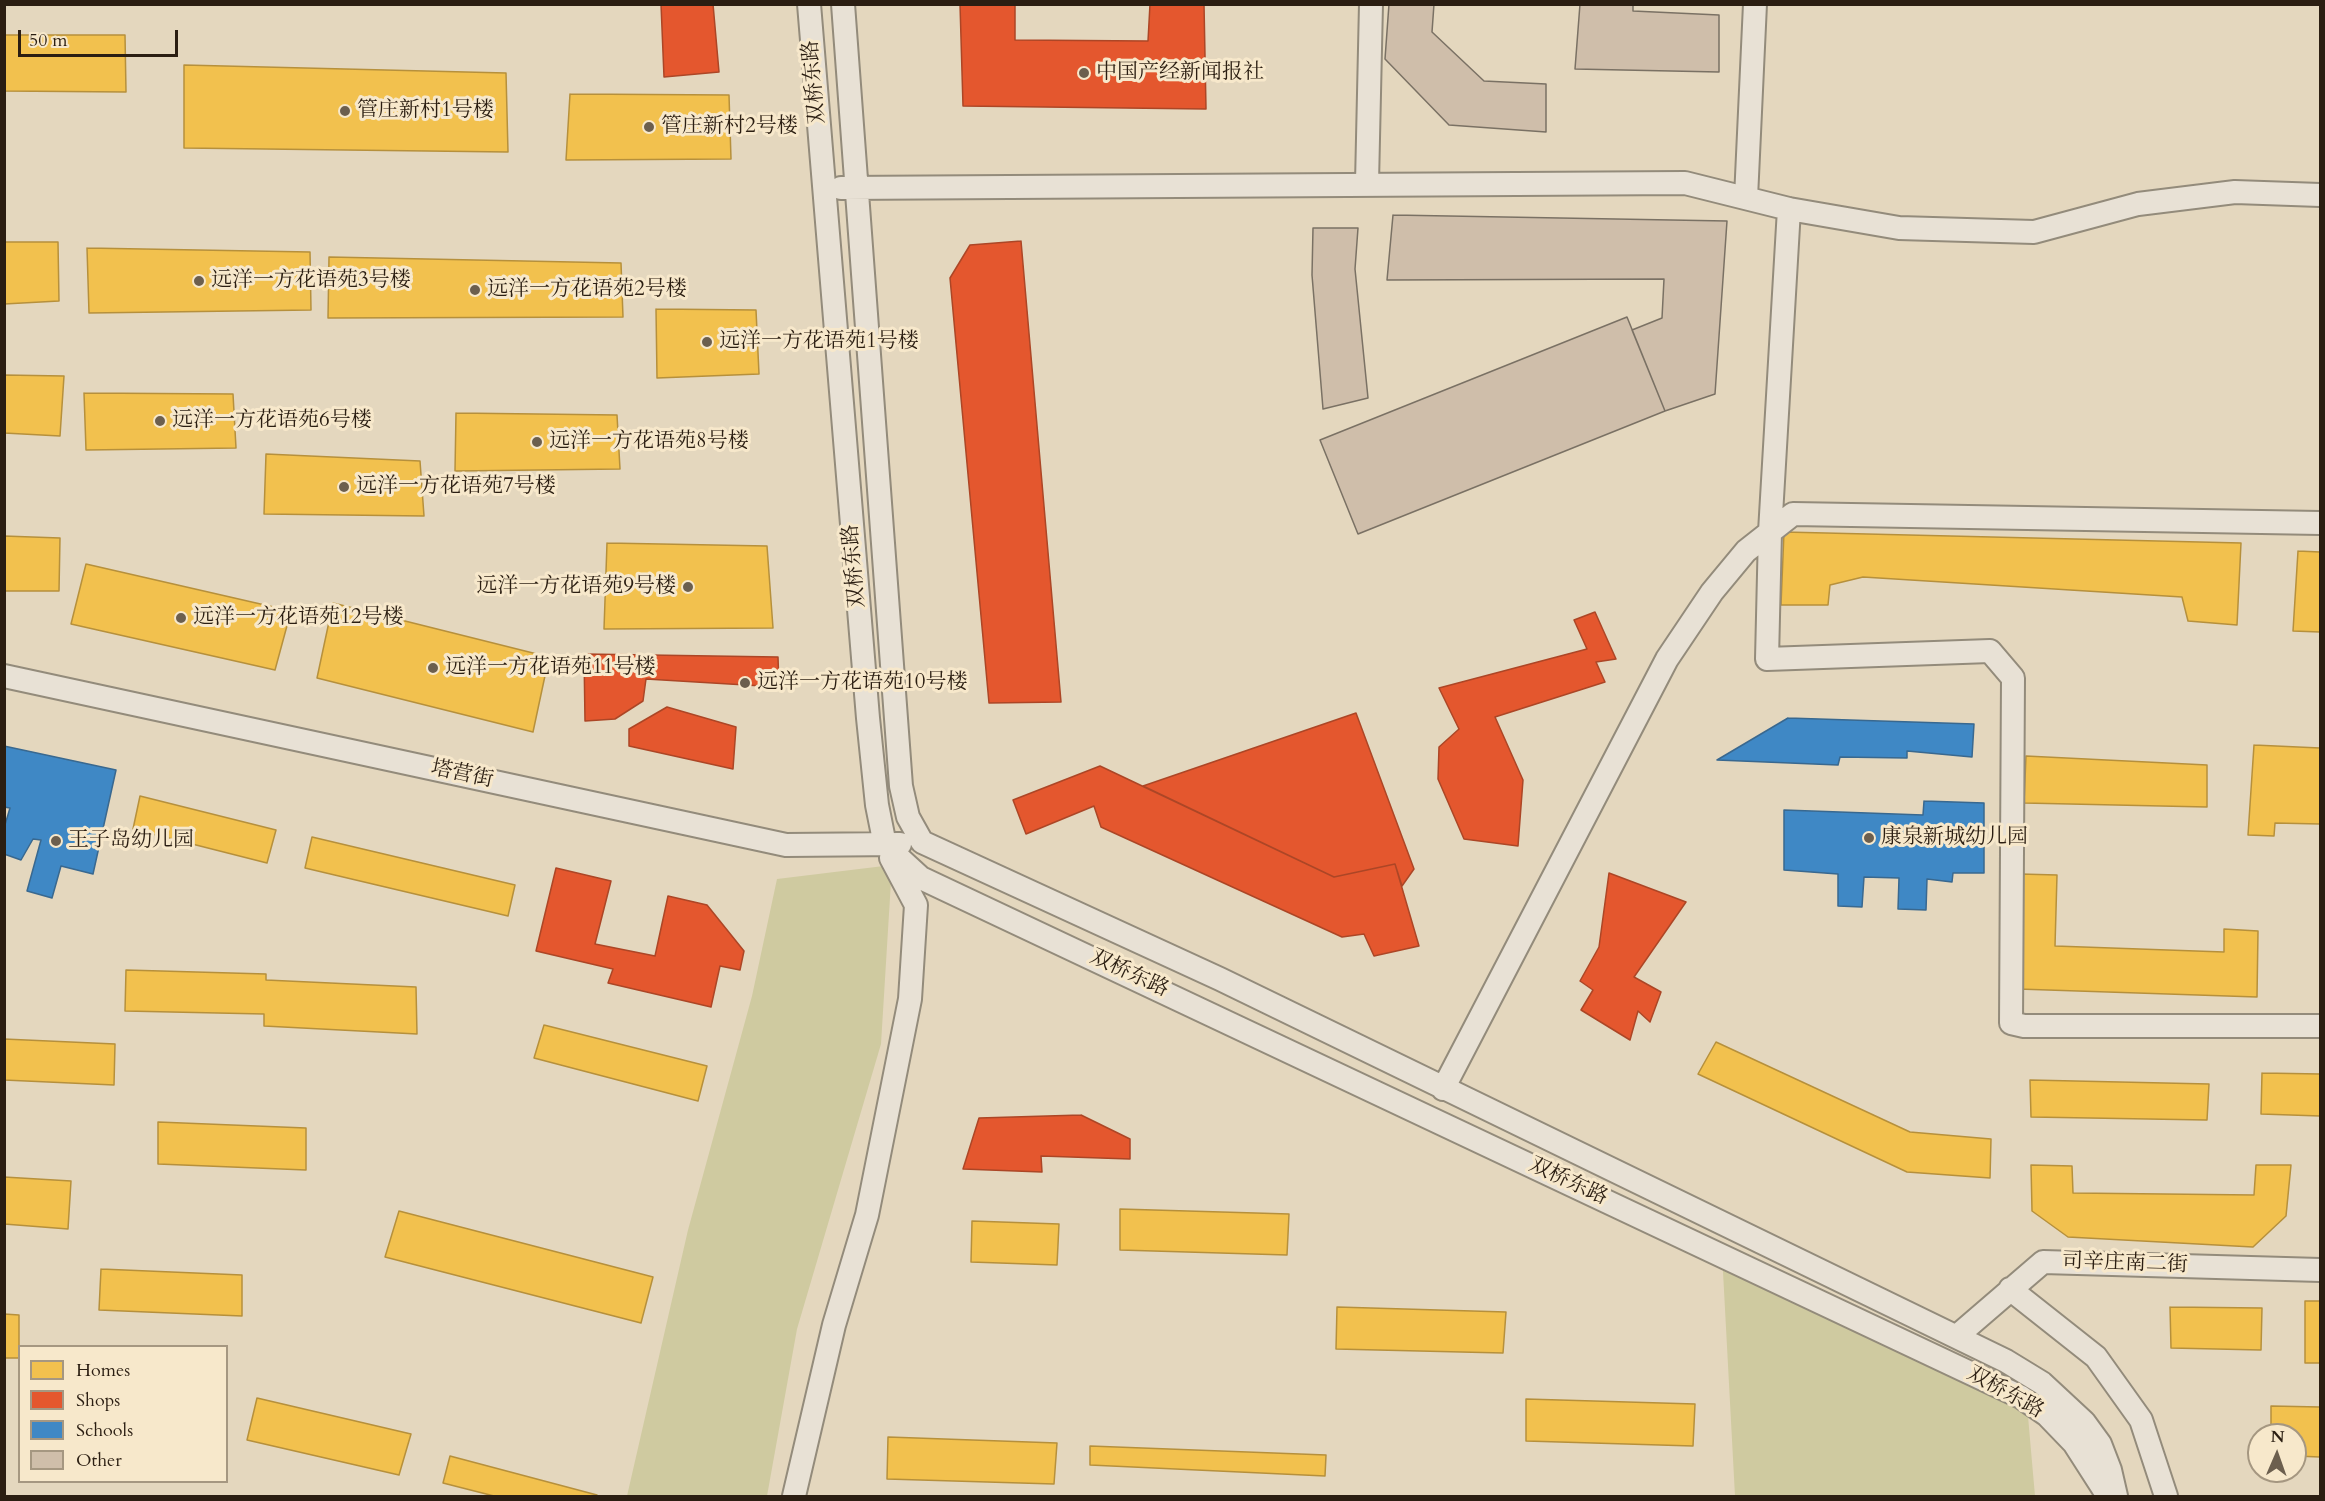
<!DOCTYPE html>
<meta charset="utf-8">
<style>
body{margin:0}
#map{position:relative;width:2325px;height:1501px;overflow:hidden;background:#e4d7be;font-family:Cardo,serif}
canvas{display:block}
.frame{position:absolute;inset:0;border:6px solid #2b1e12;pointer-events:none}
.legend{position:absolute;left:18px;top:1345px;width:210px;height:138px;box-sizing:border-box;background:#f7e8cb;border:2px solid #a59781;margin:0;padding:8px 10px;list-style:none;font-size:18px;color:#2b1e12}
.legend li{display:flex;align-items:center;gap:12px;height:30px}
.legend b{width:30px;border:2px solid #a59781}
.north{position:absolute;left:2247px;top:1423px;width:60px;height:60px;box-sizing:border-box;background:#f7e8cb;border:2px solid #a59781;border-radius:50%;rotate:2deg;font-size:16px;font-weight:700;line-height:24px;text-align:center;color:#2b1e12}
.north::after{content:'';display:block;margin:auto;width:21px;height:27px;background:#6c5f4e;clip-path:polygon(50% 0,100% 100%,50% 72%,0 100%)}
.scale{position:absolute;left:18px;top:30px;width:160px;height:27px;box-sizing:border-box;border:3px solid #2b1e12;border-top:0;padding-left:8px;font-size:18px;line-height:21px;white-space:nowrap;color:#2b1e12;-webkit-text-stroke:4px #f7e8cb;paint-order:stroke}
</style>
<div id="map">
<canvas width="2325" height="1501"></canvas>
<div class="frame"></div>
<ul class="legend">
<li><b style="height:16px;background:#f2c14e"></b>Homes</li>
<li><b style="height:16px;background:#e4572e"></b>Shops</li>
<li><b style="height:16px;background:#3f88c5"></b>Schools</li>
<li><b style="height:16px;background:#cfbeaa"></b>Other</li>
</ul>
<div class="north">N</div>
<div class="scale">50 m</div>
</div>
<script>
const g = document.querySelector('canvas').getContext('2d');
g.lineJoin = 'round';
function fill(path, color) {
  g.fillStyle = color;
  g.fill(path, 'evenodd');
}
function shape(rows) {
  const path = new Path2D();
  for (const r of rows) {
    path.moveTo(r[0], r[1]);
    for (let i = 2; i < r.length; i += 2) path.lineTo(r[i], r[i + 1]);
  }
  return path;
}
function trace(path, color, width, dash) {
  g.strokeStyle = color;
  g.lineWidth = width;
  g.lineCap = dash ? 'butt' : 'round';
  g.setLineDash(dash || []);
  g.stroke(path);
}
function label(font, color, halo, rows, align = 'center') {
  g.font = font + ' Cardo,"Noto Serif SC",serif';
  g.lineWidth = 6;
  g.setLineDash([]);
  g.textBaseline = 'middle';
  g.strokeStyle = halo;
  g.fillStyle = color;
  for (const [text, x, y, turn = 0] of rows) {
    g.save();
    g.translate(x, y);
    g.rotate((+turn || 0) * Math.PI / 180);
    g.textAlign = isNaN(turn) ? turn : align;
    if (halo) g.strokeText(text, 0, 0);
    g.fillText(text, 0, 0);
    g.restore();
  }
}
fill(shape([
 [892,865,881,1044,797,1329,767,1496,627,1496,688,1230,752,996,777,879],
 [1722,1253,2027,1405,2035,1496,1735,1496]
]), '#cfcaa0');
const homes = shape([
 [4,35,125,35,126,92,4,91,4,35],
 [184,65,506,73,508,152,184,148,184,65],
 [570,94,729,95,731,159,566,160,570,94],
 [4,242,58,242,59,301,4,304,4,242],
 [87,248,310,252,311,310,89,313,87,248],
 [329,257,621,263,623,317,328,318,329,257],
 [656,309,756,310,759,374,657,378,656,309],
 [4,375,64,376,60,436,4,433,4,375],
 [84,393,233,394,236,448,86,450,84,393],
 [456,413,617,415,620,469,455,471,456,413],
 [266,454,420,461,424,516,264,514,266,454],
 [1784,532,2241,543,2237,625,2188,621,2182,597,1863,577,1830,585,1828,605,1781,605,1784,532],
 [4,536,60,538,59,591,4,591,4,536],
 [607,543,767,546,773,628,604,629,607,543],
 [2298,551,2320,552,2320,632,2293,631,2298,551],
 [86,564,291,611,275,670,71,624,86,564],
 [333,603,549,657,533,732,317,678,333,603],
 [2254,745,2320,748,2320,824,2275,823,2274,836,2248,835,2254,745],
 [2026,756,2207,765,2207,807,2024,803,2026,756],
 [140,796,276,830,267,863,133,829,140,796],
 [312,837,515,885,508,916,305,868,312,837],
 [2020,874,2057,875,2055,946,2224,952,2224,929,2258,931,2257,997,2018,989,2020,874],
 [126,970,266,974,266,980,416,987,417,1034,264,1026,264,1014,125,1011,126,970],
 [544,1025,707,1066,698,1101,534,1058,544,1025],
 [4,1039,115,1044,114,1085,4,1080,4,1039],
 [1716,1042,1910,1132,1991,1139,1990,1178,1907,1172,1698,1074,1716,1042],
 [2262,1073,2320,1074,2320,1116,2261,1114,2262,1073],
 [2030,1080,2209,1084,2207,1120,2031,1117,2030,1080],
 [158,1122,306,1128,306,1170,158,1164,158,1122],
 [2031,1165,2072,1166,2073,1193,2254,1195,2256,1165,2291,1165,2286,1216,2253,1247,2068,1237,2032,1211,2031,1165],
 [4,1177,71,1181,68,1229,4,1224,4,1177],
 [1120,1209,1289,1214,1287,1255,1120,1250,1120,1209],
 [399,1211,653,1277,641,1323,385,1257,399,1211],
 [972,1221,1059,1224,1057,1265,971,1262,972,1221],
 [101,1269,242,1275,242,1316,99,1310,101,1269],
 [2305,1301,2320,1301,2320,1363,2305,1363,2305,1301],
 [1337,1307,1506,1312,1503,1353,1336,1349,1337,1307],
 [2170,1307,2262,1308,2261,1350,2171,1348,2170,1307],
 [4,1314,19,1315,19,1358,4,1358,4,1314],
 [257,1398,411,1434,399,1475,247,1440,257,1398],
 [1526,1399,1695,1404,1693,1446,1526,1441,1526,1399],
 [2271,1406,2320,1407,2320,1457,2295,1456,2295,1435,2271,1435,2271,1406],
 [888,1437,1057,1443,1054,1484,887,1479,888,1437],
 [1090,1446,1326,1455,1325,1476,1090,1465,1090,1446],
 [450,1456,597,1495,597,1496,494,1496,443,1483,450,1456]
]);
fill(homes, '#f2c14e');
trace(homes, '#b6903c', 1.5);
const shops = shape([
 [661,4,713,4,719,72,664,77,661,4],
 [960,4,1015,4,1015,40,1148,41,1150,4,1204,4,1206,109,963,106,960,4],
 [1021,241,1061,702,989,703,950,278,970,245,1021,241],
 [1595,612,1616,659,1596,662,1605,682,1495,717,1523,780,1518,846,1464,839,1438,779,1439,747,1459,729,1439,688,1587,649,1574,620,1595,612],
 [584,654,778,657,779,687,646,679,643,701,615,719,585,721,584,654],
 [667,707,736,727,733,769,629,746,629,729,667,707],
 [1356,713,1414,869,1402,886,1395,864,1334,877,1143,786,1356,713],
 [1100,766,1334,877,1395,864,1419,946,1374,956,1364,934,1342,937,1101,827,1094,806,1026,834,1013,800,1100,766],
 [556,868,611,881,595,944,655,956,668,896,707,905,744,951,740,970,720,966,711,1007,608,983,613,969,536,951,556,868],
 [1609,873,1686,902,1634,977,1661,992,1650,1022,1638,1011,1630,1040,1581,1010,1593,990,1580,981,1599,947,1609,873],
 [1081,1115,1130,1139,1130,1159,1041,1156,1042,1172,963,1169,979,1118,1081,1115]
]);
fill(shops, '#e4572e');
trace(shops, '#ac4626', 1.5);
const schools = shape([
 [1788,718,1974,724,1972,757,1907,751,1907,758,1840,757,1838,765,1717,760,1788,718],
 [4,746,116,770,93,874,61,866,52,898,27,891,41,840,33,839,21,860,4,854,4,828,10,808,4,807,4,746],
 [1924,801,1984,803,1984,873,1953,873,1952,882,1927,879,1926,910,1898,909,1899,878,1864,877,1862,907,1838,906,1838,874,1784,870,1784,810,1923,815,1924,801]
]);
fill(schools, '#3f88c5');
trace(schools, '#39688f', 1.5);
const building = shape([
 [1389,4,1434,4,1432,32,1484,81,1546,84,1546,132,1449,125,1385,59,1389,4],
 [1580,4,1633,4,1633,11,1719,15,1719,72,1575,69,1580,4],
 [1393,215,1727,221,1715,394,1665,411,1632,330,1662,318,1664,279,1387,280,1393,215],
 [1313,228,1358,228,1355,269,1368,398,1323,409,1312,275,1313,228],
 [1627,317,1665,411,1358,534,1320,440,1627,317]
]);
fill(building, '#cfbeaa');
trace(building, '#7a7164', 1.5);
const minor = shape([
 [809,4,868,718,877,805,885,845,921,878,2021,1397,2047,1415,2074,1443,2108,1496],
 [843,4,901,786,908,817,922,842,1220,979,2006,1361,2042,1383,2084,1422,2100,1444,2110,1470,2116,1496],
 [1367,183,1371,4],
 [841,188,1685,183,1789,209,1899,228,2034,232,2138,204,2235,192,2320,195],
 [1746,198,1755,4],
 [1789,209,1770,532,1767,659,1990,651,2013,678,2011,1023,2024,1026,2320,1026],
 [4,676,786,845,900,844],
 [1443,1089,1667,659,1712,592,1746,551,1793,514,2320,523],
 [2010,1289,2096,1357,2141,1420,2166,1496],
 [1957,1336,2043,1262,2320,1270],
 [794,1496,834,1325,867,1215,910,999,916,905,891,858]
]);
trace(minor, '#938b7b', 26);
trace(minor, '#e8e1d5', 22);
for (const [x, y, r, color] of [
 [1084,73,6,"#6c5f4e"],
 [345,111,6,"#6c5f4e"],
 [649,127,6,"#6c5f4e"],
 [199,281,6,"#6c5f4e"],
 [475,290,6,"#6c5f4e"],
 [707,342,6,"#6c5f4e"],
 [160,421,6,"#6c5f4e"],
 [537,442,6,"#6c5f4e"],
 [344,487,6,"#6c5f4e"],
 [688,587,6,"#6c5f4e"],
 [181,618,6,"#6c5f4e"],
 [433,668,6,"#6c5f4e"],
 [745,683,6,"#6c5f4e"],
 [1869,838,6,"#6c5f4e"],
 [56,841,6,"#6c5f4e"]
]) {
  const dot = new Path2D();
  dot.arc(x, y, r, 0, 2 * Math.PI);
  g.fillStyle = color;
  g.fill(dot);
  trace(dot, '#f7e8cb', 2);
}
label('21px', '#2b1e12', '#f7e8cb', [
 ["中国产经新闻报社",1096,73],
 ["管庄新村1号楼",357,111],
 ["管庄新村2号楼",661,127],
 ["远洋一方花语苑3号楼",211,281],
 ["远洋一方花语苑2号楼",487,290],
 ["远洋一方花语苑1号楼",719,342],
 ["远洋一方花语苑6号楼",172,421],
 ["远洋一方花语苑8号楼",549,442],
 ["远洋一方花语苑7号楼",356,487],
 ["远洋一方花语苑9号楼",676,587,"right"],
 ["远洋一方花语苑12号楼",193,618],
 ["远洋一方花语苑11号楼",445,668],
 ["远洋一方花语苑10号楼",757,683],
 ["康泉新城幼儿园",1881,838],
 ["王子岛幼儿园",68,841]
], 'left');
label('21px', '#2b1e12', '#f7e8cb', [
 ["双桥东路",815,82,-95],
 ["双桥东路",855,566,-95],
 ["塔营街",462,775,12],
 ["双桥东路",1129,974,25],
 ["双桥东路",1568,1182,25],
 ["司辛庄南二街",2125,1264,2],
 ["双桥东路",2005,1393,29]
]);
</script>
